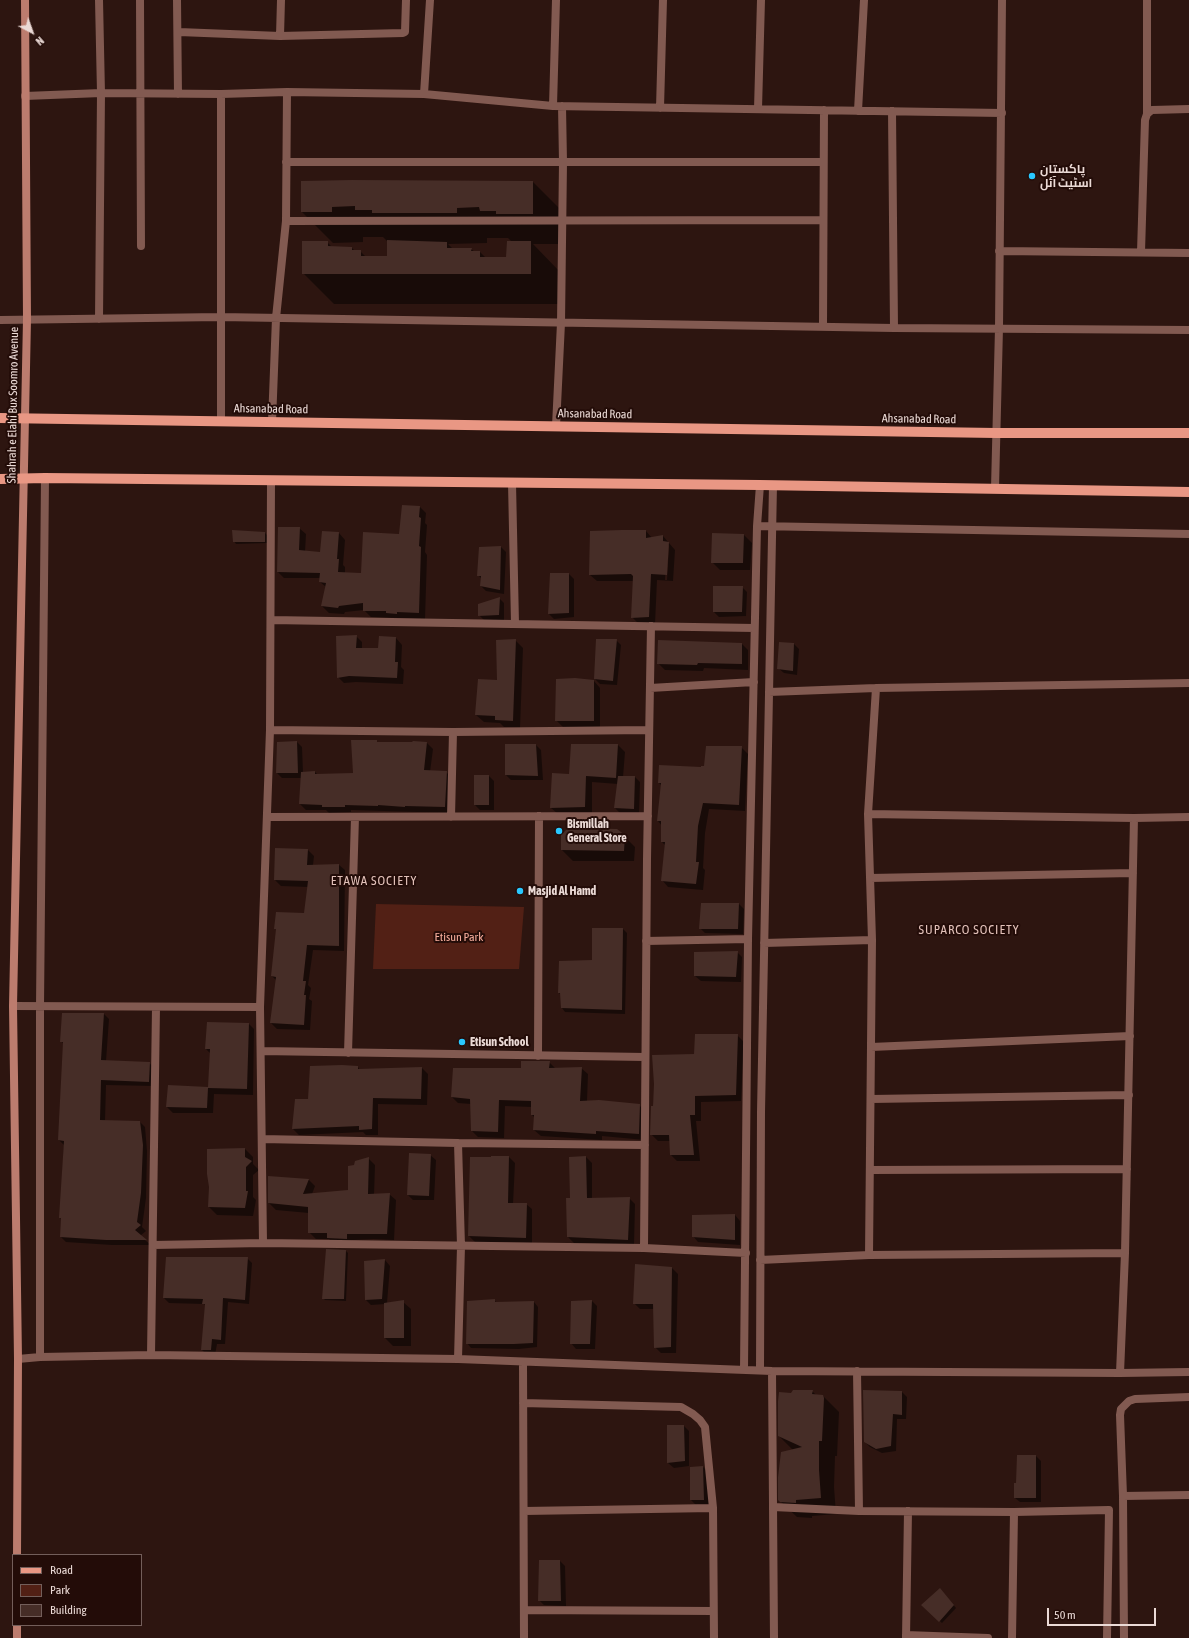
<!DOCTYPE html>
<meta charset="utf-8">
<style>
body{margin:0}
#map{position:relative;width:1189px;height:1638px;overflow:hidden;background:#2d1510;font-family:"Asap Condensed",sans-serif}
canvas{display:block}
.legend{position:absolute;left:12px;top:1554px;width:130px;height:72px;box-sizing:border-box;background:#230c08;border:1px solid #735e5a;margin:0;padding:5px 7px;list-style:none;font-size:12px;color:#ebdad6}
.legend li{display:flex;align-items:center;gap:8px;height:20px}
.legend b{width:20px;border:1px solid #735e5a}
.north{position:absolute;left:12px;top:12px;width:40px;height:40px;-webkit-text-stroke:3px #230c08;paint-order:stroke;rotate:139deg;font-size:11px;font-weight:700;line-height:16px;text-align:center;color:#ebdad6}
.north::after{content:'';display:block;margin:auto;width:14px;height:18px;background:#ebdad6;clip-path:polygon(50% 0,100% 100%,50% 72%,0 100%)}
.scale{position:absolute;left:1047px;top:1608px;width:109px;height:18px;box-sizing:border-box;border:2px solid #ebdad6;border-top:0;padding-left:5px;font-size:12px;line-height:14px;white-space:nowrap;color:#ebdad6;-webkit-text-stroke:3px #230c08;paint-order:stroke}
</style>
<div id="map">
<canvas width="1189" height="1638"></canvas>
<ul class="legend">
<li><b style="height:5px;background:#e99784"></b>Road</li>
<li><b style="height:11px;background:#522015"></b>Park</li>
<li><b style="height:11px;background:#462d27"></b>Building</li>
</ul>
<div class="north">N</div>
<div class="scale">50 m</div>
</div>
<script>
const g = document.querySelector('canvas').getContext('2d');
g.lineJoin = 'round';
function fill(path, color) {
  g.fillStyle = color;
  g.fill(path, 'evenodd');
}
function shape(rows) {
  const path = new Path2D();
  for (const r of rows) {
    path.moveTo(r[0], r[1]);
    for (let i = 2; i < r.length; i += 2) path.lineTo(r[i], r[i + 1]);
  }
  return path;
}
function trace(path, color, width, dash) {
  g.strokeStyle = color;
  g.lineWidth = width;
  g.lineCap = dash ? 'butt' : 'round';
  g.setLineDash(dash || []);
  g.stroke(path);
}
function label(font, color, halo, rows, align = 'center') {
  g.font = font + ' "Asap Condensed",Cairo,sans-serif';
  g.lineWidth = 4;
  g.setLineDash([]);
  g.textBaseline = 'middle';
  g.strokeStyle = halo;
  g.fillStyle = color;
  for (const [text, x, y, turn = 0] of rows) {
    g.save();
    g.translate(x, y);
    g.rotate((+turn || 0) * Math.PI / 180);
    g.textAlign = isNaN(turn) ? turn : align;
    if (halo) g.strokeText(text, 0, 0);
    g.fillText(text, 0, 0);
    g.restore();
  }
}
fill(shape([
 [376,904,524,907,519,969,373,969]
]), '#522015');
fill(shape([
 [302,182,533,182,564,213,564,244,533,244,561,273,561,304,334,304,303,273,327,242,333,248,352,248,355,251,360,251,366,257,388,257,387,241,383,237,363,237,363,242,333,243,302,212],
 [487,238,508,238,512,242,507,258,486,258,480,252,475,252,471,249,453,249,448,244,487,243],
 [420,507,426,513,425,523,427,525,425,552,427,555,425,619,371,617,364,610,345,612,344,614,329,613,322,606,326,587,320,582,320,578,284,578,278,572,299,528,306,534,305,552,321,553,339,533,345,540,343,565,345,567,345,573,361,574,400,535],
 [646,531,652,538,663,536,675,550,673,581,657,580,655,624,639,624,632,617,634,581,597,581,590,575],
 [667,544,669,546,667,580,665,580],
 [265,533,267,535,267,543,236,544,234,541],
 [744,535,752,543,750,570,720,570,712,562],
 [501,547,506,552,504,594,486,591,481,586,481,578,478,575],
 [551,574,569,574,574,579,574,617,554,619,549,614],
 [742,587,747,592,746,616,719,617,714,612],
 [499,598,504,603,504,620,484,620,479,615],
 [356,636,362,642,362,649,379,649,396,638,402,645,401,667,404,670,403,684,356,682,344,683,338,677],
 [515,640,523,648,520,728,504,727,500,723,484,722,476,715,498,681],
 [616,640,621,645,617,685,600,684,595,679],
 [780,643,794,644,799,649,797,675,784,673,778,668],
 [742,644,748,650,748,670,704,668,703,671,665,670,658,663],
 [594,681,600,688,600,727,563,727,556,720],
 [376,741,379,743,427,743,433,749,430,772,446,772,452,778,451,813,351,810,351,812,329,813,326,810,306,810,300,804,301,778,282,778,277,773,297,742,302,747,303,773,315,772,317,774,354,774],
 [536,745,541,750,543,780,511,780,506,775],
 [572,745,618,745,625,752,623,777,635,777,640,782,639,814,620,813,615,808,618,784,592,782,592,813,558,814,551,808,570,775],
 [741,747,748,754,745,811,709,809,705,833,703,868,705,870,703,890,668,887,662,880,665,845,662,842,662,826,658,821,662,786,659,783,705,767],
 [489,776,494,781,494,810,480,810,475,805],
 [624,836,635,847,634,861,573,861,562,850],
 [308,850,314,856,313,865,339,865,345,870,344,951,313,950,308,985,311,988,309,999,312,1001,310,1030,277,1029,271,1023,277,981,272,976,305,914,308,887,281,886,275,880],
 [739,904,744,909,743,934,705,933,700,928],
 [623,929,627,933,625,1014,565,1012,562,1008,561,995,559,993],
 [737,952,742,957,741,982,701,981,695,976,695,953],
 [104,1014,109,1019,106,1061,149,1063,155,1068,154,1086,106,1085,105,1121,140,1122,145,1127,147,1151,146,1198,142,1227,146,1231,140,1236,151,1245,112,1245,66,1242,61,1237,62,1219,60,1218,64,1145,59,1140,64,1044,61,1041],
 [249,1024,254,1029,253,1095,214,1094,213,1113,173,1113,167,1107,169,1086,209,1088,211,1054,206,1049],
 [737,1035,744,1042,741,1101,701,1102,701,1121,696,1121,700,1161,677,1161,671,1155,670,1141,658,1141,651,1134,655,1084,695,1055],
 [549,1062,556,1069,581,1068,588,1074,587,1101,639,1105,646,1112,645,1140,602,1136,602,1140,541,1136,534,1130,534,1117,532,1115,532,1107,505,1106,504,1138,478,1137,472,1131,471,1104,458,1103,452,1097,522,1069],
 [358,1067,360,1070,422,1068,428,1074,427,1105,378,1104,378,1135,366,1135,363,1132,299,1135,293,1129,309,1100],
 [245,1149,253,1157,253,1164,259,1170,253,1175,253,1197,256,1200,253,1216,217,1215,209,1207,210,1187],
 [430,1155,436,1160,434,1200,413,1200,408,1195],
 [509,1157,515,1163,513,1204,526,1204,532,1209,532,1243,475,1242,469,1236],
 [586,1157,592,1163,592,1199,629,1198,635,1204,634,1245,574,1243,568,1237,571,1199],
 [368,1158,375,1165,374,1195,389,1194,396,1200,394,1240,374,1239,353,1240,335,1245,329,1239,316,1239,309,1232,309,1213,276,1210,269,1203,269,1177,309,1180,315,1186,312,1194,349,1191,355,1165],
 [735,1215,740,1221,740,1245,698,1242,693,1236],
 [346,1251,348,1253,346,1301,325,1300,323,1298],
 [247,1258,252,1263,249,1304,228,1302,225,1344,217,1344,215,1355,207,1355,202,1350,206,1306,204,1304,169,1303,164,1298],
 [385,1260,390,1266,387,1303,403,1302,411,1309,411,1346,393,1346,385,1338,385,1304,371,1305,366,1300],
 [672,1268,678,1274,676,1353,661,1353,655,1347,654,1309,640,1309,634,1303],
 [494,1300,497,1303,534,1302,538,1307,537,1347,519,1349,471,1348,467,1343],
 [592,1301,597,1306,595,1349,576,1349,571,1343],
 [812,1391,816,1395,823,1396,839,1412,837,1456,835,1456,834,1487,836,1514,812,1516,812,1518,797,1517,779,1500,793,1450,779,1436,791,1394],
 [864,1391,902,1392,907,1397,906,1419,897,1419,896,1451,882,1453,870,1447,864,1441],
 [684,1426,689,1431,689,1466,674,1468,668,1463],
 [1036,1456,1041,1461,1041,1502,1020,1502,1015,1498,1018,1484],
 [703,1467,708,1472,709,1505,696,1505,691,1500,691,1468],
 [560,1561,565,1566,566,1606,544,1605,539,1600],
 [942,1591,956,1608,942,1623,923,1605]
]), '#0007');
fill(shape([
 [352,180,533,181,533,214,496,214,496,211,480,211,479,207,457,208,457,213,372,213,372,210,355,210,355,206,332,207,332,212,301,212,301,181],
 [387,240,447,242,447,248,472,248,471,251,480,251,480,257,506,257,507,241,531,241,531,274,302,274,302,241,328,241,328,246,352,247,352,250,361,250,361,256,387,256],
 [402,505,420,506,419,517,421,518,419,546,421,547,419,613,397,612,397,614,386,613,386,611,363,611,363,603,339,606,338,608,321,606,326,583,319,582,320,573,277,572,278,527,300,527,299,550,320,552,322,531,339,532,337,559,339,559,338,572,361,573,363,532,399,534],
 [232,530,265,532,265,542,233,542],
 [622,530,646,530,646,538,663,535,663,541,669,542,667,575,651,574,649,617,631,618,633,576,631,574,589,575,590,531],
 [712,533,744,534,743,563,711,563],
 [501,546,500,590,480,586,481,576,477,576,479,547],
 [550,573,569,573,569,613,548,614],
 [713,586,743,586,742,612,713,612],
 [500,597,499,615,478,616,478,604],
 [357,635,356,648,378,648,379,636,396,637,395,662,398,662,397,678,349,676,337,678,336,636],
 [516,639,513,721,495,720,495,716,475,715,478,679,497,680,496,640],
 [596,639,617,639,613,681,594,679],
 [658,640,742,643,742,664,698,663,697,665,657,664],
 [779,642,794,643,793,671,777,669],
 [575,678,594,680,594,721,555,721,556,679],
 [351,740,377,740,377,742,412,742,413,741,427,742,424,770,447,771,445,807,405,806,405,807,378,805,378,806,345,805,345,807,322,807,322,805,299,804,301,772,315,771,315,774,353,773],
 [297,741,298,773,276,773,277,742],
 [505,744,536,744,538,776,505,775],
 [571,744,618,744,616,778,586,776,585,807,550,808,552,773,569,774],
 [706,746,742,746,739,805,703,803,698,826,696,862,699,862,696,884,661,881,665,842,661,842,661,821,657,821,661,783,658,783,659,765,701,767,701,766,704,766],
 [474,775,489,775,489,805,474,805],
 [618,776,635,776,634,809,614,808],
 [568,828,617,829,625,835,624,851,561,850,561,835],
 [275,848,308,849,307,865,339,864,339,946,307,945,303,981,306,981,304,995,306,995,304,1025,270,1023,276,977,271,976,276,929,274,929,276,912,304,913,308,881,274,880],
 [701,903,739,903,738,929,699,929],
 [592,928,623,928,622,1010,561,1008,560,993,558,993,559,961,592,960],
 [738,951,736,977,694,976,694,952],
 [62,1013,104,1013,101,1060,150,1062,149,1082,101,1080,100,1120,140,1121,143,1145,141,1193,137,1222,141,1225,135,1230,147,1240,106,1240,60,1237,61,1218,59,1218,64,1141,58,1140,63,1042,60,1042],
 [207,1022,249,1023,247,1089,208,1088,207,1108,166,1107,168,1085,208,1087,210,1049,205,1049],
 [695,1034,738,1034,736,1095,695,1096,695,1115,690,1115,694,1155,670,1155,669,1135,650,1135,651,1106,653,1106,654,1084,652,1055,694,1054],
 [521,1061,550,1061,549,1068,582,1067,580,1101,599,1100,640,1104,639,1134,596,1131,596,1134,533,1130,534,1115,531,1115,531,1101,499,1100,498,1132,471,1131,470,1099,451,1097,453,1068,521,1068],
 [342,1065,358,1066,358,1069,422,1067,421,1099,373,1098,372,1129,359,1130,359,1126,292,1129,295,1099,308,1099,310,1066],
 [245,1148,245,1157,252,1161,246,1167,246,1191,248,1191,245,1208,208,1207,209,1187,207,1174,207,1149],
 [409,1153,431,1154,429,1196,407,1195],
 [491,1156,509,1156,508,1203,527,1203,526,1238,468,1236,470,1157,491,1157],
 [586,1156,587,1198,630,1197,628,1240,567,1237,566,1198,570,1198,569,1157],
 [369,1157,368,1194,390,1193,387,1234,347,1234,347,1239,327,1238,327,1233,308,1233,308,1207,268,1203,268,1176,309,1179,303,1194,348,1190,348,1166,354,1165,355,1161],
 [735,1214,735,1240,692,1237,692,1215],
 [326,1249,346,1250,344,1299,322,1299],
 [166,1257,248,1257,245,1300,223,1298,221,1340,212,1339,211,1350,201,1350,205,1304,202,1304,203,1299,163,1298],
 [385,1259,382,1299,365,1300,364,1261],
 [635,1264,672,1267,671,1347,654,1348,653,1304,633,1304],
 [495,1299,495,1302,534,1301,533,1343,514,1344,466,1344,467,1301],
 [404,1300,404,1338,384,1338,384,1303],
 [592,1300,590,1344,570,1344,571,1301],
 [793,1390,813,1390,812,1394,823,1395,824,1398,822,1441,819,1441,819,1470,821,1498,796,1500,796,1503,780,1502,778,1500,778,1477,781,1452,802,1447,778,1436,778,1401,779,1392,791,1393],
 [863,1390,902,1391,902,1415,893,1414,891,1446,876,1449,864,1442],
 [667,1425,684,1425,685,1461,667,1463],
 [1017,1455,1036,1455,1036,1498,1014,1498,1014,1483,1016,1483],
 [703,1466,704,1500,690,1500,690,1467],
 [539,1560,560,1560,561,1601,538,1601],
 [940,1588,954,1605,939,1622,921,1605]
]), '#462d27');
trace(shape([
 [99,0,101,93,99,319],
 [140,0,141,246],
 [177,0,178,94],
 [1147,0,1147,114],
 [179,32,280,36,403,33,405,32,406,0],
 [280,36,281,0],
 [221,94,221,421],
 [424,94,430,0],
 [25,96,101,93,221,94,287,92,424,94,553,106,1002,113],
 [553,106,556,0],
 [660,108,663,0],
 [758,109,761,0],
 [858,111,864,0],
 [892,111,894,328],
 [286,162,823,162],
 [286,221,823,220],
 [999,251,1189,253],
 [1141,252,1145,120,1147,114,1152,110,1189,109],
 [0,320,220,317,894,328,1189,330],
 [823,326,824,110],
 [272,422,276,318,286,221,287,92],
 [556,426,561,323,563,162,562,106],
 [512,483,515,624],
 [995,488,999,328,1002,0],
 [757,526,1189,534],
 [271,620,754,628],
 [650,688,754,682],
 [769,692,876,688,1189,683],
 [270,730,453,732,649,730],
 [868,814,1134,818,1189,817],
 [267,817,648,816],
 [451,817,453,732],
 [870,878,1133,873],
 [646,941,748,939],
 [764,943,872,940],
 [13,1006,260,1007],
 [871,1047,1130,1036],
 [261,1051,645,1057],
 [348,1053,355,817],
 [538,1056,539,816],
 [871,1099,1129,1095],
 [262,1139,458,1143,645,1145],
 [870,1170,1127,1169],
 [263,1243,260,1007,270,730,271,481],
 [153,1245,263,1243,644,1248,746,1253],
 [644,1248,647,859,651,626],
 [869,1255,872,940,868,814,876,688],
 [760,1260,869,1255,1125,1253],
 [151,1355,156,1007],
 [40,1357,40,1006,45,478],
 [18,1359,40,1357,151,1355,458,1359,772,1371,1120,1373,1189,1372],
 [458,1359,461,1246,458,1143],
 [523,1362,524,1638],
 [744,1369,748,939,757,526,760,485],
 [760,1370,761,1112,773,485],
 [772,1371,774,1638],
 [857,1371,859,1511],
 [1120,1373,1125,1253,1134,818],
 [523,1403,681,1407,693,1414,700,1420,705,1427,713,1508],
 [1123,1496,1189,1495],
 [773,1507,859,1511,1014,1512,1109,1510,1107,1638],
 [524,1511,713,1508,714,1638],
 [524,1610,713,1611],
 [906,1635,988,1638],
 [906,1638,908,1511],
 [1012,1638,1014,1512],
 [1124,1638,1123,1496,1120,1415,1121,1409,1129,1401,1135,1399,1189,1397]
]), '#825a51', 8);
trace(shape([
 [17,1555,18,1359,13,1006,27,319,25,0],
 [17,1638,17,1625]
]), '#bc7c6e', 8);
trace(shape([
 [0,418,996,433,1189,433],
 [0,479,45,478,760,485,1189,492]
]), '#e99784', 10);
for (const [x, y, r, color] of [
 [1032,176,4,"#29c8ff"],
 [559,831,4,"#29c8ff"],
 [520,891,4,"#29c8ff"],
 [462,1042,4,"#29c8ff"]
]) {
  const dot = new Path2D();
  dot.arc(x, y, r, 0, 2 * Math.PI);
  g.fillStyle = color;
  g.fill(dot);
  trace(dot, '#230c08', 1.5);
}
label('bold 12px', '#ebdad6', '#230c08', [
 ["پاکستان",1040,169],
 ["اسٹیٹ آئل",1040,183],
 ["Bismillah",567,824],
 ["General Store",567,838],
 ["Masjid Al Hamd",528,891],
 ["Etisun School",470,1042]
], 'left');
label('12px', '#ebdad6', '#230c08', [
 ["Shahrah e Elahi Bux Soomro Avenue",13,405,-89],
 ["Ahsanabad Road",271,409,1],
 ["Ahsanabad Road",595,414,1],
 ["Ahsanabad Road",919,419,1]
]);
label('12px', '#f8ae9d', '#230c08', [
 ["Etisun Park",459,937]
]);
g.letterSpacing = '1px';
label('13px', '#e2c1b9', '#230c08', [
 ["ETAWA SOCIETY",374,881],
 ["SUPARCO SOCIETY",969,930]
]);
g.letterSpacing = '0px';
</script>
